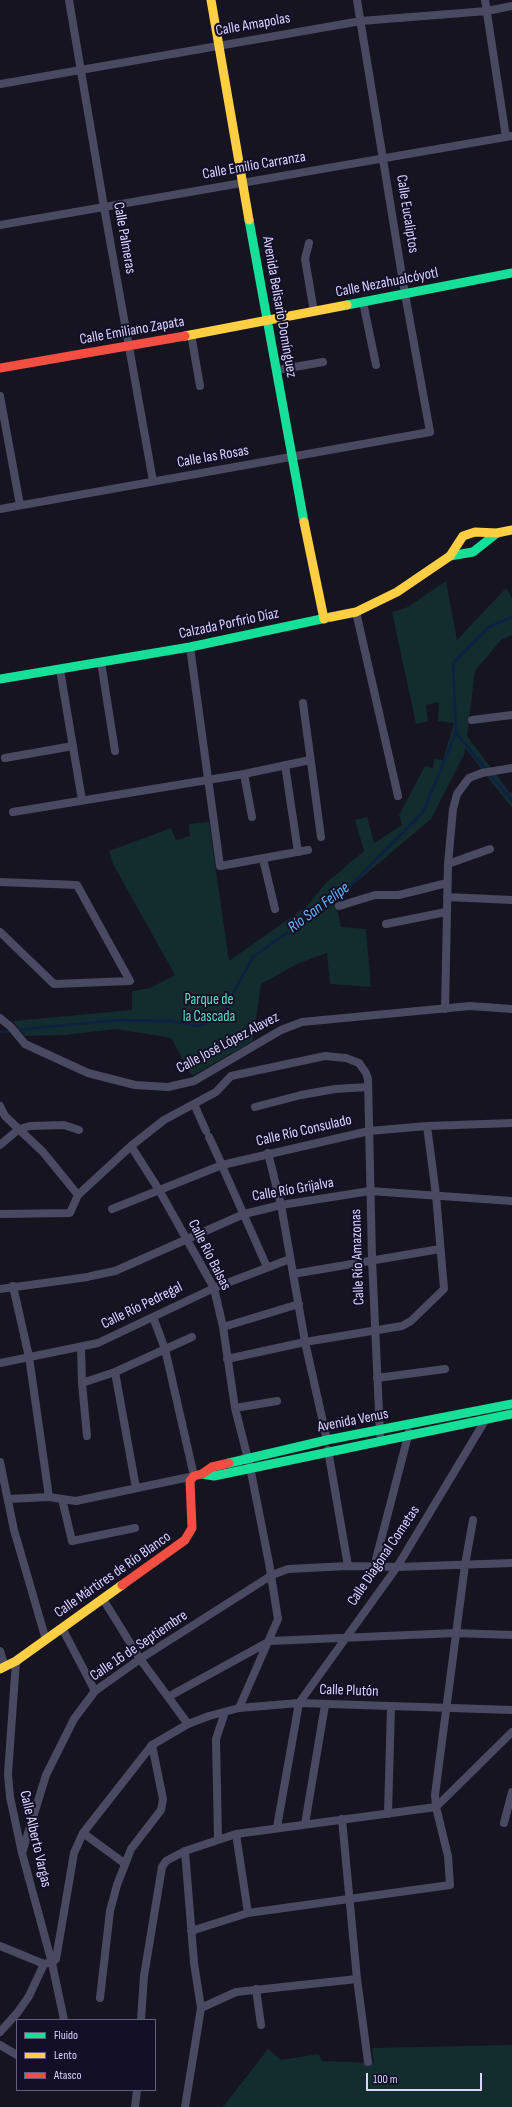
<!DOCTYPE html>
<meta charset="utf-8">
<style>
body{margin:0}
#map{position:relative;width:512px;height:2107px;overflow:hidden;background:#161421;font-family:"Sofia Sans Condensed",sans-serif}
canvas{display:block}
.legend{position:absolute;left:16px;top:2019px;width:140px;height:72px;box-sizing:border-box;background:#130f26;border:1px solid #625e7d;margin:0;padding:5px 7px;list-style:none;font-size:12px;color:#d9d4ff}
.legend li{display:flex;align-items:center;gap:8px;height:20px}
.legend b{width:20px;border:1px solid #625e7d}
.scale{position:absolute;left:366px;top:2073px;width:116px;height:18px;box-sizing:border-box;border:2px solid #d9d4ff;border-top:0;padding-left:5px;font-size:12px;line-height:14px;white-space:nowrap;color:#d9d4ff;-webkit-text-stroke:3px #130f26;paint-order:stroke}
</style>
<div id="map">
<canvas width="512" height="2107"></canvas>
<ul class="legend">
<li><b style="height:5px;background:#16e098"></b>Fluido</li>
<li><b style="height:5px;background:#ffcf43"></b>Lento</li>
<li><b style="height:5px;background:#f24e42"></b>Atasco</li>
</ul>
<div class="scale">100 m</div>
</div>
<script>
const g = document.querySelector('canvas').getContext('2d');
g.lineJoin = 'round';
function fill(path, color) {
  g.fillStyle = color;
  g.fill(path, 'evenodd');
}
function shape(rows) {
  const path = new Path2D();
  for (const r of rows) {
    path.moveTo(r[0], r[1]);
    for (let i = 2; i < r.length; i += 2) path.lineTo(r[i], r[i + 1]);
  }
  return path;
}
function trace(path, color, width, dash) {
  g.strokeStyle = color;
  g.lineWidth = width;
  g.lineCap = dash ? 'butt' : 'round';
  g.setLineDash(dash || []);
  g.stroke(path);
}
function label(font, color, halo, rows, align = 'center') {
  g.font = font + ' "Sofia Sans Condensed",sans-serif';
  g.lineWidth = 4;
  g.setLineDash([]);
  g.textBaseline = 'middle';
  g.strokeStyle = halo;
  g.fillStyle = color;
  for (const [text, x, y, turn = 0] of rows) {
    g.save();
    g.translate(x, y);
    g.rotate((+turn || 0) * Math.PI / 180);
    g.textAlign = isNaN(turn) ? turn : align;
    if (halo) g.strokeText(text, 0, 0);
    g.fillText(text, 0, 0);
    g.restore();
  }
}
fill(shape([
 [446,581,457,640,506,588,512,598,512,635,501,640,475,671,467,736,510,793,512,792,512,808,465,748,464,755,431,819,335,900,341,927,366,929,371,987,330,984,327,953,299,963,261,984,253,1041,192,1076,171,1038,116,1029,65,1035,25,1036,13,1021,132,1010,132,991,150,988,175,975,113,864,109,851,171,828,176,840,190,836,189,824,209,822,229,961,307,906,326,883,364,851,355,820,367,817,374,843,402,825,399,815,425,766,433,768,434,759,443,760,454,723,438,721,439,702,426,705,428,721,416,724,392,612,408,607],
 [512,2045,512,2107,223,2107,268,2049,281,2060,319,2054,322,2061,374,2063,372,2048]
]), '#132c2d');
trace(shape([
 [456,733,512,801],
 [16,1030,118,1020,170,1021,198,1026,219,1019,253,957,343,893,423,812,456,733,453,663,489,627,512,617],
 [0,1032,11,1031]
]), '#0d2144', 2.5);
trace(shape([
 [69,0,104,207,153,481],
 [485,0,506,137],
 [0,84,361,21,487,11,512,6],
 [0,225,512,136],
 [309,243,305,259,314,312],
 [363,302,376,365],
 [191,334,200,386],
 [277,370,323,362],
 [0,396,20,505],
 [0,509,430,432,405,294,357,0],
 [356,612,398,796],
 [190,647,220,866,308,850],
 [101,662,115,751],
 [60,670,82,800],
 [303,703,321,837],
 [472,720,512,715],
 [5,758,73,746],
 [285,765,298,852],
 [244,774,252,817],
 [13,812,244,774,310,760],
 [263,859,275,909],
 [448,864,490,849],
 [0,882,77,885,130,981,54,984,0,932],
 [447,897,512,900],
 [339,906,375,895,399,895,447,883],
 [386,924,446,912],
 [445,1009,448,864,453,809,457,794,469,778,482,773,512,768],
 [0,1018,11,1027,25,1044,88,1073,135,1085,168,1087,194,1081,281,1030,302,1022,470,1006,512,1009],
 [194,1104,206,1131],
 [0,1106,5,1116,43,1152,78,1195],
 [255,1107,301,1095,335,1089,368,1087],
 [209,1137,222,1165],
 [0,1145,19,1129,30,1126,64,1125,79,1130],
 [131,1146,159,1190,214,1288,223,1327,235,1408,250,1467,269,1563,278,1619,239,1708],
 [268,1153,281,1205,305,1342,327,1440],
 [223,1168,267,1267],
 [112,1209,222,1165,369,1131,427,1126,512,1123],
 [0,1214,70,1213,78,1195,131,1146,164,1120,216,1092,231,1076,325,1056,346,1058,359,1063,366,1073,368,1079,372,1259,380,1434],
 [293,1274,440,1249],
 [91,1276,115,1271,244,1214,281,1205,370,1191,512,1201],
 [13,1286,29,1357,49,1497],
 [0,1289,88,1277],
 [223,1327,299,1304],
 [81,1347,82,1383,87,1436],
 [227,1359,305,1342,402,1326,411,1321,444,1289,436,1195,427,1126],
 [0,1363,98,1343,214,1288,290,1259],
 [115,1372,136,1488],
 [377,1378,445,1369],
 [82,1383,115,1372,192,1337],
 [235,1408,277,1401],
 [328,1450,348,1566],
 [0,1462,14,1530,46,1640],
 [8,1499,49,1497,76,1501,194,1476,165,1349,153,1317],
 [62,1499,72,1541,135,1528],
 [374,1567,409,1432],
 [103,1599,140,1659,188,1724],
 [62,1628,95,1691],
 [0,1651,5,1667],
 [16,1661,8,1774,10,1797,22,1853,52,1963,64,2020],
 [168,1697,270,1641,456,1633,512,1635],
 [436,1807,512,1732],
 [388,1814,391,1707],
 [342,1819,357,1979,368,2062],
 [504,1823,512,1792],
 [305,1824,325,1705],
 [277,1827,299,1703,397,1567,486,1419],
 [83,1833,124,1863],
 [236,1834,248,1913],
 [218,1839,216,1739,225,1712],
 [185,1851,194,1963,201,2008,185,2107],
 [22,1853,46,1775,74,1719,95,1691,140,1659,272,1575,288,1569,348,1566,397,1567,512,1563],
 [191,1931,248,1913,450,1885,448,1856,436,1807,435,1795,465,1565,473,1520],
 [0,1946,44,1964,49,1963],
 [52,1963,56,1959,74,1853,83,1833,152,1745,188,1724,209,1716,239,1708,299,1703,512,1710],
 [256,1989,261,2025],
 [100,1998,110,1911,117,1885,131,1849,161,1810,163,1799,152,1745],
 [201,2008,236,1992,357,1979],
 [141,2020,144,1976,162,1867,166,1861,185,1851,236,1834,436,1807],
 [0,2032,18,2012,29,1996,44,1964],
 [0,2045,17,2055],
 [135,2107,137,2090]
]), '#4a4962', 8);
trace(shape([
 [249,220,304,522],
 [347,305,512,273],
 [450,556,473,552,497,533],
 [0,679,190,647,331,617],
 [229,1463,327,1440,512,1404],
 [202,1474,214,1476,512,1414]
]), '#16e098', 9);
trace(shape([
 [211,0,249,220],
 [185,336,347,305],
 [304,522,324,619],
 [331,617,356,612,397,592,450,556,463,536,475,532,497,533,512,530],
 [0,1669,16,1661,122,1585]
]), '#ffcf43', 9);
trace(shape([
 [0,368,185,336],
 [122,1585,185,1540,192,1528,190,1481,194,1476,202,1474,212,1467,229,1463]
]), '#f24e42', 9);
label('15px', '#d9d4ff', '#130f26', [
 ["Calle Amapolas",253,25,-10],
 ["Calle Emilio Carranza",254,166,-10],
 ["Calle Eucaliptos",407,214,81],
 ["Calle Palmeras",124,238,80],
 ["Calle Nezahualcóyotl",387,283,-11],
 ["Avenida Belisario Domínguez",279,307,80],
 ["Calle Emiliano Zapata",132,331,-10],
 ["Calle las Rosas",213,457,-10],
 ["Calzada Porfirio Díaz",229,624,-12],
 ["Calle José López Alavez",228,1043,-28],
 ["Calle Río Consulado",304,1131,-13],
 ["Calle Río Grijalva",293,1190,-10],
 ["Calle Río Balsas",209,1255,63],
 ["Calle Río Amazonas",358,1257,-92],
 ["Calle Río Pedregal",142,1306,-26],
 ["Avenida Venus",353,1421,-11],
 ["Calle Diagonal Cometas",384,1556,-56],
 ["Calle Mártires de Río Blanco",113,1575,-35],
 ["Calle 16 de Septiembre",139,1646,-34],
 ["Calle Plutón",349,1691,2],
 ["Calle Alberto Vargas",35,1839,77]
]);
label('15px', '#5fe0c0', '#130f26', [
 ["Parque de",209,1000],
 ["la Cascada",209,1017]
]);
label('italic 16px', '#62b6ff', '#130f26', [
 ["Río San Felipe",319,908,-37]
]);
</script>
